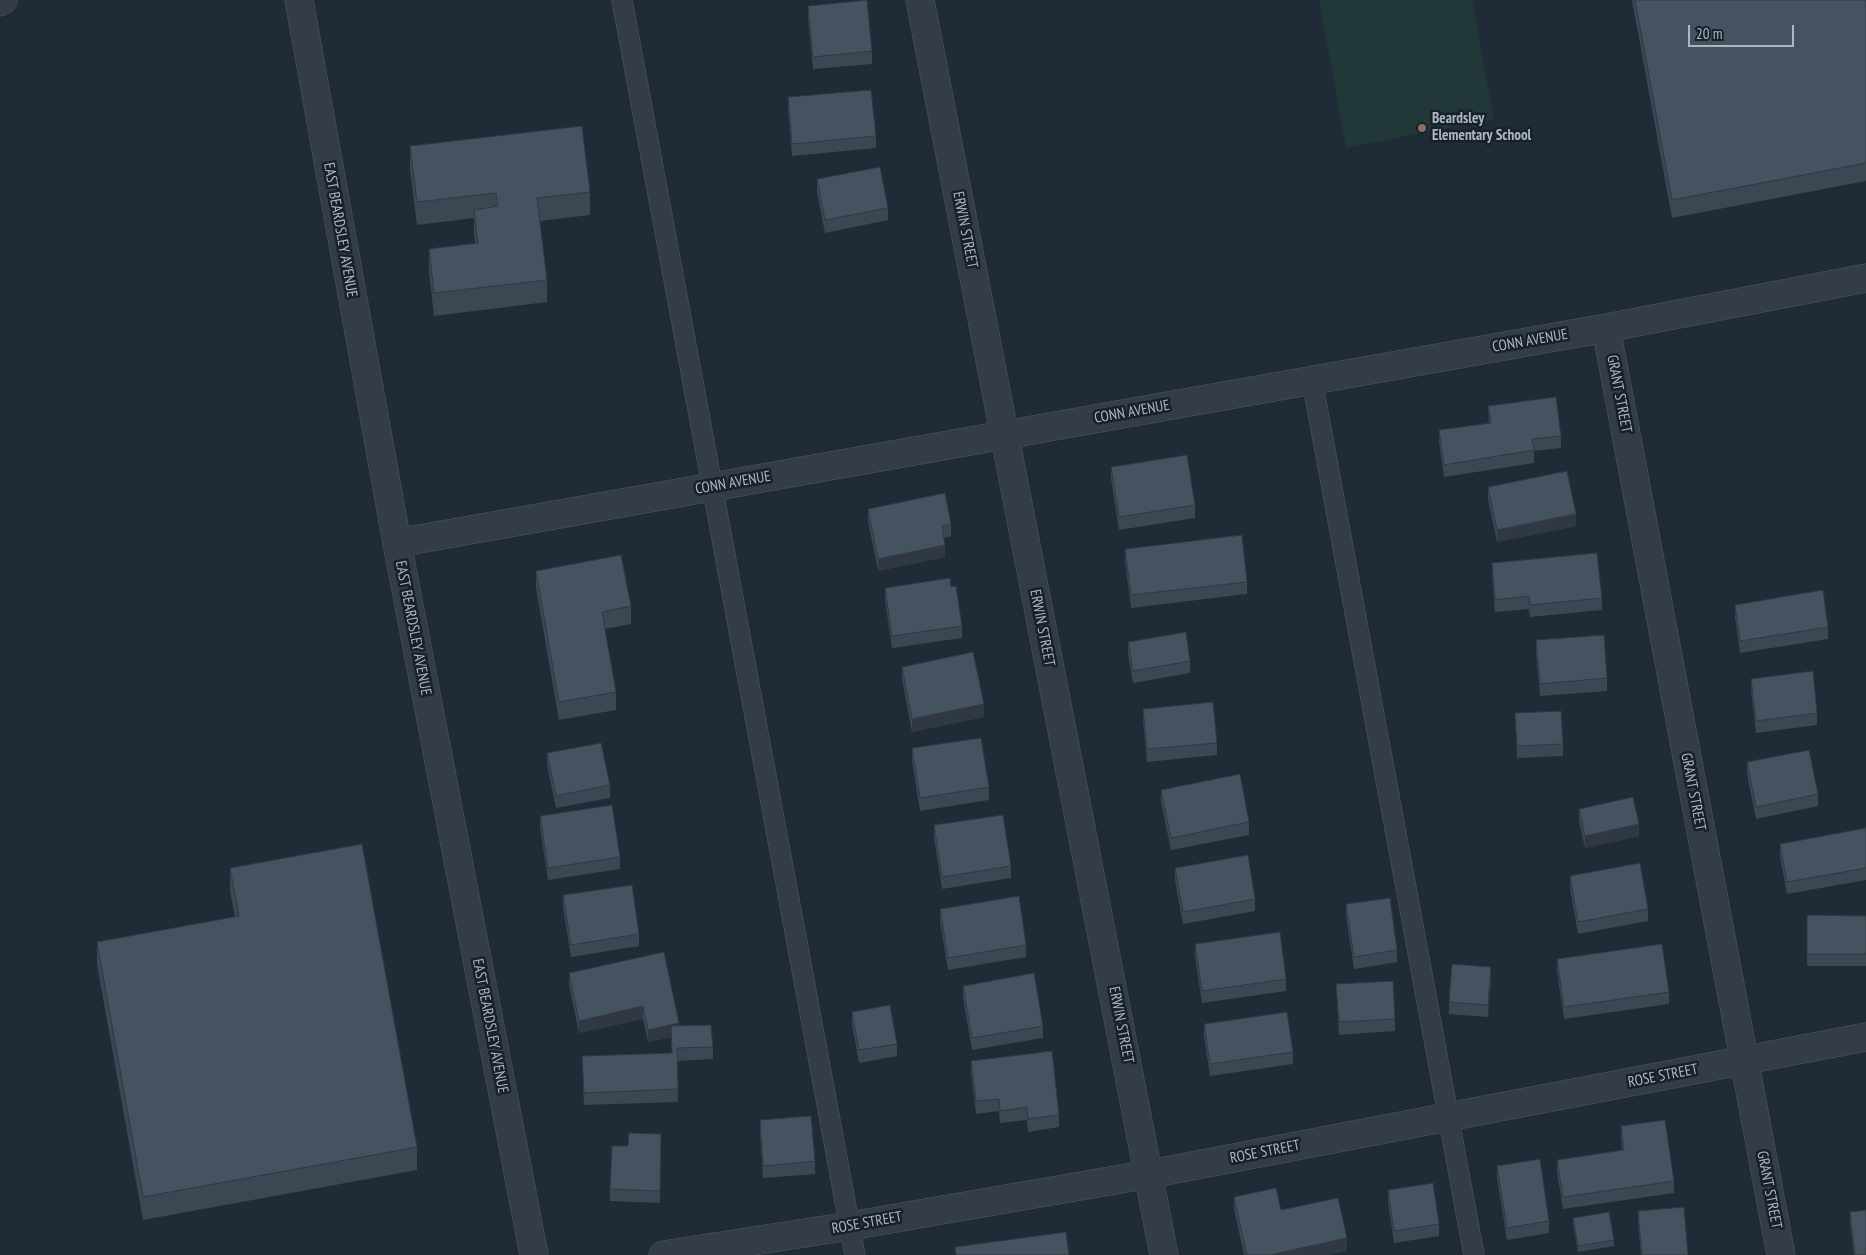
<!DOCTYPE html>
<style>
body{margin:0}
#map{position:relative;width:1866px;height:1255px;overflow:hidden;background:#1f2b36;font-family:"PT Sans Narrow",sans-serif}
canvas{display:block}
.scale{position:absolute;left:1688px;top:25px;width:106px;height:22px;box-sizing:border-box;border:2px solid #adb7c4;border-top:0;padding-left:6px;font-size:15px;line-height:18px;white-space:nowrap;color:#adb7c4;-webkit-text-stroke:4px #18212b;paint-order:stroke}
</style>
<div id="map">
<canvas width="1866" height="1255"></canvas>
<div class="scale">20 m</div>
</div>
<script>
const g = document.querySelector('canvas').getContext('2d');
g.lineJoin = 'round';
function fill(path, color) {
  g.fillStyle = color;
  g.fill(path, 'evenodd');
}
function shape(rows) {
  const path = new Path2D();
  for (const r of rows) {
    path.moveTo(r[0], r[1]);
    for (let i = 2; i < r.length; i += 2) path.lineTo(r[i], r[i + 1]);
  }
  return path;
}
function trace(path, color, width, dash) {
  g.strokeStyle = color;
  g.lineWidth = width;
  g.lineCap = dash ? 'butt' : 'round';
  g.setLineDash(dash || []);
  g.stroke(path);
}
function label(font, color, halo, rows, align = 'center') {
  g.font = font + ' "PT Sans Narrow",sans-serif';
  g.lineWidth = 5;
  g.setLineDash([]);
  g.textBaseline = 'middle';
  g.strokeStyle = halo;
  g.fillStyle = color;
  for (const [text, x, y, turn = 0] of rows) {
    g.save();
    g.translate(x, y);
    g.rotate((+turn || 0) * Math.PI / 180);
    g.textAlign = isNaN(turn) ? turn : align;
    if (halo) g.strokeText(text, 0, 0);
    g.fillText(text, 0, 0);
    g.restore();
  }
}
fill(shape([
 [1319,0,1472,0,1494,119,1346,148]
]), '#223838');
const service = shape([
 [622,0,855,1255],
 [1312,380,1474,1255]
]);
const minor = shape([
 [920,0,1164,1255],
 [1606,328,1781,1255],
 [397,543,1606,328,1866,278],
 [663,1255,850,1226,1150,1174,1866,1037]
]);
const tertiary = shape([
 [299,0,397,543,534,1255],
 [0,2,3,0]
]);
trace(service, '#505a65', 21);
trace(minor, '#505a65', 29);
trace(tertiary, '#505a65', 29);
trace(service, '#333c47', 20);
trace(minor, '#333c47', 28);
trace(tertiary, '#333c47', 28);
fill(shape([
 [1632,0,1866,0,1866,181,1672,218],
 [808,6,872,51,872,64,813,69,808,18],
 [788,97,876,136,876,148,792,156,788,110],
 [410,146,590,192,590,215,540,221,547,280,547,302,434,316,429,272,429,249,475,244,474,232,474,218,417,225,410,169],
 [817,179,888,208,888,220,825,233,817,192],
 [1488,406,1561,436,1561,448,1534,451,1534,463,1444,477,1439,442,1439,430,1489,423],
 [1111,467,1195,505,1195,518,1119,530,1111,479],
 [1488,487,1576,526,1497,542,1488,499],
 [868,509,951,524,951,536,944,538,945,557,878,571,868,521],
 [1125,549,1247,582,1247,594,1131,608,1125,561],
 [1492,563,1602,598,1602,610,1530,617,1529,609,1495,612,1492,575],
 [536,571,631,606,631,624,605,629,616,692,616,710,559,720,536,588],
 [885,588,962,626,962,638,892,648,885,600],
 [1735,605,1828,627,1828,639,1740,653,1735,617],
 [1536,640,1607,678,1607,691,1540,696,1536,653],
 [1128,642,1190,661,1190,673,1133,683,1128,654],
 [902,667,984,717,912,732,902,679],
 [1751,679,1817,713,1817,725,1756,733,1751,691],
 [1143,709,1217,743,1217,755,1147,762,1143,721],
 [1515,713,1563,744,1563,756,1517,758],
 [912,748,989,787,989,800,920,811,912,761],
 [547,753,610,785,610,798,556,808,547,765],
 [1747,762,1818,794,1818,806,1756,819,1747,774],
 [1161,790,1249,822,1249,835,1171,850,1161,802],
 [1579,809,1639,836,1585,848,1579,821],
 [540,816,620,857,620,869,548,880,540,828],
 [934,825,1011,866,1011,878,942,889,934,838],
 [1866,828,1866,880,1787,894,1780,856,1780,844],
 [230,868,417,1147,417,1170,143,1220,97,965,97,942,235,917,230,891],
 [1175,868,1255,899,1255,911,1183,924,1175,880],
 [1570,876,1648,909,1648,921,1578,934,1570,888],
 [563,895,639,934,639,946,571,957,563,907],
 [1346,904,1397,950,1397,962,1354,969,1346,916],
 [940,909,1026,945,1026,957,948,970,940,921],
 [1807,915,1866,916,1866,966,1807,966],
 [1195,944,1286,979,1286,991,1202,1003,1195,957],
 [664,952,679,1026,713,1047,713,1059,677,1061,678,1102,584,1105,582,1056,672,1053,671,1037,648,1042,643,1019,579,1033,569,985,569,973],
 [1557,959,1669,992,1669,1004,1564,1019,1557,971],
 [1491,980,1488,1017,1449,1014,1449,1002],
 [1336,984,1395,1019,1395,1031,1339,1035],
 [963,986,1043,1026,1043,1038,972,1050,963,998],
 [852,1012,897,1044,897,1056,859,1063,852,1024],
 [1204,1024,1293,1052,1293,1064,1210,1076,1204,1037],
 [971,1061,1059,1115,1059,1127,1028,1132,1027,1120,1000,1123,999,1111,976,1114,971,1073],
 [760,1120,815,1161,815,1174,763,1178,760,1132],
 [1621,1126,1674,1181,1674,1193,1563,1209,1557,1172,1557,1160,1622,1150,1621,1138],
 [661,1146,660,1203,610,1201,610,1189],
 [1497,1166,1549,1221,1549,1233,1507,1240,1497,1178],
 [1388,1190,1439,1224,1439,1236,1394,1243,1388,1202],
 [1234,1197,1281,1210,1347,1251,1327,1255,1244,1255,1234,1209],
 [1638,1211,1688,1255,1641,1255,1638,1224],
 [1850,1212,1866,1255,1854,1255,1850,1224],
 [1573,1218,1614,1240,1614,1246,1578,1252,1573,1224]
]), '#3b4753');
fill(shape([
 [1576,514,1576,526,1497,542,1497,530],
 [945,545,945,557,878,571,878,559],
 [984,704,984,717,912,732,912,719],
 [1639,824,1639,836,1585,848,1585,836],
 [1491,967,1491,980,1488,1017,1488,1005],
 [643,1006,643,1019,579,1033,579,1021],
 [679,1023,679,1035,648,1042,648,1030],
 [1347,1238,1347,1251,1327,1255,1270,1255]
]), '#303943');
const building = shape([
 [867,0,872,51,813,57,808,6,867,0],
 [1635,0,1866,0,1866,163,1672,200,1635,0],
 [871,90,876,136,792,144,788,97,871,90],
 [582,126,590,192,537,198,547,280,434,293,429,249,478,243,474,210,498,206,496,193,417,202,410,146,582,126],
 [880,167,888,208,825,220,817,179,880,167],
 [1556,397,1561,436,1532,439,1534,450,1444,465,1439,430,1491,423,1488,406,1556,397],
 [1187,455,1195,505,1119,517,1111,467,1187,455],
 [1567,471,1576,514,1497,530,1488,487,1567,471],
 [945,493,951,524,942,526,945,545,878,559,868,509,945,493],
 [1242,535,1247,582,1131,595,1125,549,1242,535],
 [1597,553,1602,598,1530,605,1529,596,1495,600,1492,563,1597,553],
 [621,555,631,606,602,612,616,692,559,702,536,571,621,555],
 [950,578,951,587,956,586,962,626,892,636,885,588,950,578],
 [1823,590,1828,627,1740,641,1735,605,1823,590],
 [1186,632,1190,661,1133,671,1128,642,1186,632],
 [1604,635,1607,678,1540,684,1536,640,1604,635],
 [973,652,984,704,912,719,902,667,973,652],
 [1813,671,1817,713,1756,721,1751,679,1813,671],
 [1213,702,1217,743,1147,749,1143,709,1213,702],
 [1561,711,1563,744,1517,746,1515,713,1561,711],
 [981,738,989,787,920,798,912,748,981,738],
 [601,743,610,785,556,796,547,753,601,743],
 [1809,750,1818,794,1756,807,1747,762,1809,750],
 [1240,774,1249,822,1171,838,1161,790,1240,774],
 [1633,797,1639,824,1585,836,1579,809,1633,797],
 [612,805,620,857,548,868,540,816,612,805],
 [1003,815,1011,866,942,877,934,825,1003,815],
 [1866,828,1866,868,1787,882,1780,844,1866,828],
 [362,844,417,1147,143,1197,97,942,239,916,230,868,362,844],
 [1248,855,1255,899,1183,912,1175,868,1248,855],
 [1640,863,1648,909,1578,922,1570,876,1640,863],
 [632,885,639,934,571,945,563,895,632,885],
 [1019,896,1026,945,948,958,940,909,1019,896],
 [1390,898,1397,950,1354,957,1346,904,1390,898],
 [1807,915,1866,916,1866,954,1807,954,1807,915],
 [1280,932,1286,979,1202,991,1195,944,1280,932],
 [1662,944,1669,992,1564,1007,1557,959,1662,944],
 [664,952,679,1023,648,1030,643,1006,579,1021,569,973,664,952],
 [1452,964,1491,967,1488,1005,1449,1002,1452,964],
 [1034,973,1043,1026,972,1038,963,986,1034,973],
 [1393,981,1395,1019,1339,1022,1336,984,1393,981],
 [890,1005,897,1044,859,1050,852,1012,890,1005],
 [1287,1012,1293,1052,1210,1064,1204,1024,1287,1012],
 [711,1025,713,1047,677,1048,678,1089,584,1093,582,1056,672,1053,671,1026,711,1025],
 [1052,1051,1059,1115,1028,1119,1027,1107,1000,1111,999,1099,976,1101,971,1061,1052,1051],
 [811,1116,815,1161,763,1166,760,1120,811,1116],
 [1665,1120,1674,1181,1563,1197,1557,1160,1624,1150,1621,1126,1665,1120],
 [629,1133,661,1134,660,1191,610,1189,612,1146,628,1146,629,1133],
 [1540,1159,1549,1221,1507,1228,1497,1166,1540,1159],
 [1433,1183,1439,1224,1394,1231,1388,1190,1433,1183],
 [1276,1188,1281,1210,1338,1198,1347,1238,1270,1255,1247,1255,1234,1197,1276,1188],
 [1684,1207,1688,1255,1642,1255,1638,1211,1684,1207],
 [1866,1210,1866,1255,1855,1255,1850,1212,1866,1210],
 [1609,1212,1614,1240,1578,1246,1573,1218,1609,1212],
 [1066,1232,1069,1255,956,1255,955,1247,1066,1232]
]);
fill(building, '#455260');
trace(building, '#303943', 1);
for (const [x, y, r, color] of [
 [1422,128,5,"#8d6e63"]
]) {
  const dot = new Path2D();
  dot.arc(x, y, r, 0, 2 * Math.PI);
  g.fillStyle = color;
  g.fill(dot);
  trace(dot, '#18212b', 2);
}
label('bold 15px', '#adb7c4', '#18212b', [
 ["Beardsley",1432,119],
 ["Elementary School",1432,136]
], 'left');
label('15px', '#adb7c4', '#18212b', [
 ["EAST BEARDSLEY AVENUE",340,230,80],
 ["ERWIN STREET",965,230,79],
 ["CONN AVENUE",1530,341,-10],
 ["GRANT STREET",1619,394,79],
 ["CONN AVENUE",1132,412,-10],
 ["CONN AVENUE",733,483,-10],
 ["EAST BEARDSLEY AVENUE",413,628,79],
 ["ERWIN STREET",1042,628,79],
 ["GRANT STREET",1693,792,79],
 ["ERWIN STREET",1121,1025,79],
 ["EAST BEARDSLEY AVENUE",490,1026,79],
 ["ROSE STREET",1663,1076,-11],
 ["ROSE STREET",1265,1152,-11],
 ["GRANT STREET",1769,1190,79],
 ["ROSE STREET",867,1223,-10]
]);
</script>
